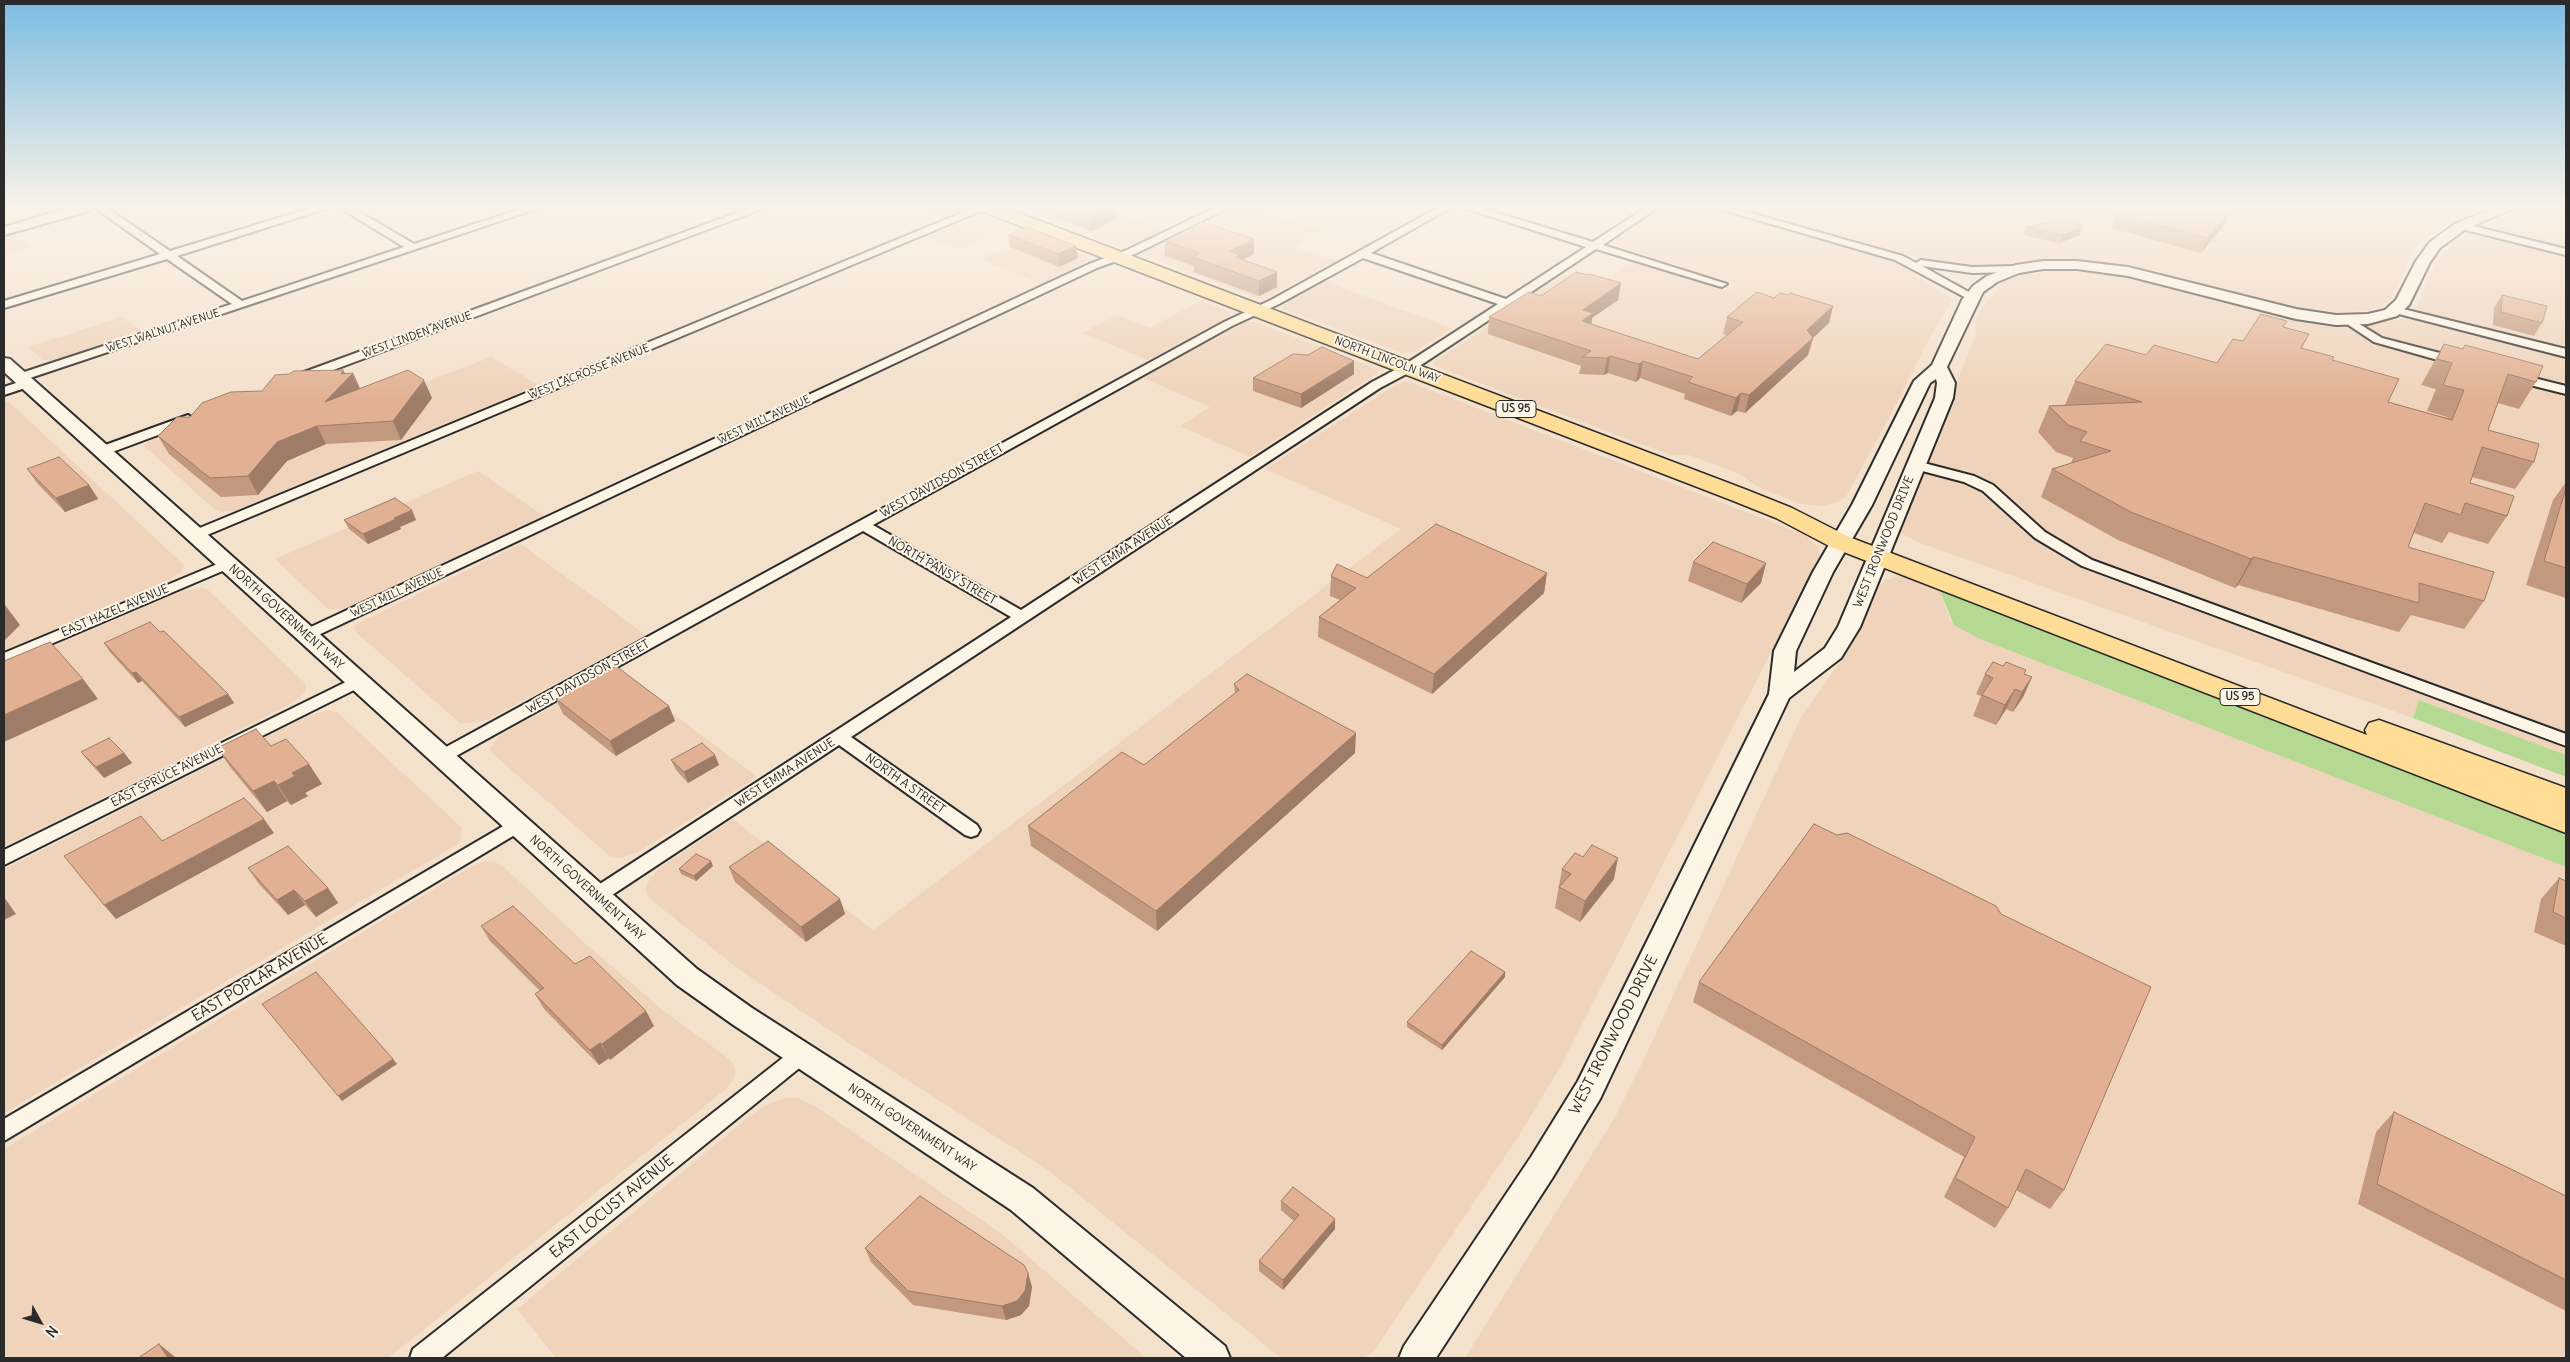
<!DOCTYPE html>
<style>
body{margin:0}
#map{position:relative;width:2570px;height:1362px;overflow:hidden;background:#f4e1cc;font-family:Delius,sans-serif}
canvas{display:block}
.frame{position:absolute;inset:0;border:5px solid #2b2b2b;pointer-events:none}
.north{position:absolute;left:15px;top:1297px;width:50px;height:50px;-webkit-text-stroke:4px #fcf5e5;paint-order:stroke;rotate:129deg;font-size:14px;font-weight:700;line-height:20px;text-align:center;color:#2b2b2b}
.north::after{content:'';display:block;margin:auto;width:18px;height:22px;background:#2b2b2b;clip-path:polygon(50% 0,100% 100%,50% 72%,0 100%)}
</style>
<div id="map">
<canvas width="2570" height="1362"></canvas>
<div class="frame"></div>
<div class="north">N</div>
</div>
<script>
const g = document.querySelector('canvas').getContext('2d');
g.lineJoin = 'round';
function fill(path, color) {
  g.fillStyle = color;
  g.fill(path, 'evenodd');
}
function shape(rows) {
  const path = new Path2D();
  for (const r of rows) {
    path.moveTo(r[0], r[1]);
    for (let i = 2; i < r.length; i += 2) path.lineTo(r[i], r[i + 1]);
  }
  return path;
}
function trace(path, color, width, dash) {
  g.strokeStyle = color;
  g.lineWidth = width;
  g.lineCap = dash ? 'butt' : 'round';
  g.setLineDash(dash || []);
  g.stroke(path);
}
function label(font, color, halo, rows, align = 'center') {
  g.font = font + ' Delius,sans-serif';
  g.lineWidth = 4;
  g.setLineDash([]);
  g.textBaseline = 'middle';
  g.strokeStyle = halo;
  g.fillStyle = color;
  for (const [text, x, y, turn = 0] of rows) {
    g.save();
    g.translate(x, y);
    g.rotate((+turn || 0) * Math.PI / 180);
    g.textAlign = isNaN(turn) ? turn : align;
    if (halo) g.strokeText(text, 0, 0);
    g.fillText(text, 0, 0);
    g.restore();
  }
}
fill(shape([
 [916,208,962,208,962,209,944,219],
 [1017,208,1105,208,1166,230,1130,246,1119,247],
 [1235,208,1254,208,1322,231,1294,246,1339,262,1326,265,1268,298,1258,299,1142,254],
 [1665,208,1707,208,1878,256,1901,266,1953,299,1930,337,1900,397,1847,495,1840,501,1822,506,1801,504,1760,488,1737,473,1689,455,1672,455,1635,442,1435,366,1434,363,1436,360,1521,305,1532,294,1563,274,1598,286,1633,261,1727,291,1737,284,1611,244],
 [1737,208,2482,208,2455,219,2422,240,2412,254,2391,300,2379,309,2330,314,2298,311,2143,270,2093,261,2041,260,1983,268,1949,266],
 [2524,208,2566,208,2566,248,2493,231,2481,226],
 [977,217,987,217,1012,227,959,250,927,237],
 [13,232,33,247,4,255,4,235],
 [2467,234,2566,255,2566,348,2423,312,2416,308,2434,266,2446,250],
 [1033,235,1086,256,1090,260,1041,284,980,259],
 [2054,268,2073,268,2134,277,2262,313,2309,322,2351,324,2411,318,2566,358,2566,755,2419,700,2413,718,1920,543,1904,535,1899,529,1976,333,1975,321,1979,313,2003,282,2026,273],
 [1324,281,1452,328,1416,351,1402,353,1283,309,1284,304],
 [1201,300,1225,310,1230,314,1228,317,1148,360,1082,333,1117,315,1150,328],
 [121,317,144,332,55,361,43,360,27,347],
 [1245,322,1256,322,1377,369,1378,373,1250,457,1180,426,1210,407,1143,378],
 [491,357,539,385,238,510,221,512,214,509,144,446,155,437,334,371,378,400],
 [1407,381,1805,535,1818,547,1820,555,1562,1064,1520,1134,1374,1351,1364,1358,1281,1358,1048,1170,852,1045,740,970,650,899,646,893,646,885,658,869,733,819,873,930,1401,529,1265,469,1397,384],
 [4,400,10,403,184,565,181,572,170,579,4,651],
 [478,471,544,516,344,609,328,609,275,559],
 [521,544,646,635,487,720,461,724,359,635,354,630,355,625],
 [1900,576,1920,578,1939,589,1950,620,1980,639,2566,867,2566,1358,1465,1358,1614,1119,1644,1059,1802,715,1847,653,1879,586,1886,580],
 [201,588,207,589,306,684,306,690,304,694,289,705,4,847,4,668,174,594,186,590],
 [616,671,757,777,640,851,622,858,610,856,492,753,490,748,499,736],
 [328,710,338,713,461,827,462,837,456,845,4,1113,4,869,308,716],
 [486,861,495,862,503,866,580,939,659,1007,729,1059,735,1067,735,1073,732,1082,726,1089,388,1358,4,1358,4,1149,472,866],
 [784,1098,797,1098,815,1106,1002,1234,1146,1358,556,1358,517,1309,751,1115,769,1104]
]), '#efd3bb');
fill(shape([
 [1939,589,2566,833,2566,867,1980,639,1954,625],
 [2419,700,2566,755,2566,777,2413,718]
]), '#b5d993');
const street = shape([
 [95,208,107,208,170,251,311,208,328,208,177,256,242,301,404,247,340,208,353,208,414,244,523,208,539,208,27,379,33,383,31,386,4,395,4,387,19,382,13,378,15,375,232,304,167,259,4,308,4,301,160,254,95,208],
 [750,208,765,208,304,381,300,382,294,378,296,375,750,208],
 [973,208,988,208,200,538,190,538,188,535,190,532,973,208],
 [1214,208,1228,208,1135,254,1097,268,312,638,306,640,298,635,300,632,1089,264,1127,250,1214,208],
 [1437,208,1450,208,1371,253,1506,299,1586,247,1464,208,1481,208,1593,242,1645,208,1657,208,1603,245,1727,284,1722,287,1718,286,1596,249,1412,371,1380,388,851,737,977,825,980,830,977,835,971,837,965,835,839,745,603,901,596,903,589,901,586,896,589,891,1011,617,863,531,447,761,441,763,435,761,432,757,435,753,1224,322,1271,300,1437,208],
 [1363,258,1498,304,1404,365,1372,382,1021,610,873,525,1232,326,1279,304,1363,258],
 [1716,208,1733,208,1903,256,1916,263,1921,260,1972,267,2016,266,2021,269,2016,272,1972,273,1922,266,1976,296,1978,298,1972,301,1895,260,1716,208],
 [2461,223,2566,249,2566,255,2457,228,2457,224,2461,223],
 [2395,307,2566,349,2566,357,2391,312,2391,308,2395,307],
 [2348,317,2382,338,2463,359,2465,362,2459,366,2374,342,2344,322,2344,318,2348,317],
 [2514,373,2566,386,2566,394,2510,380,2510,374,2514,373],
 [188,415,194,419,193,422,107,454,102,455,95,451,97,448,188,415],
 [1916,461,1974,476,1993,485,2045,532,2092,560,2566,734,2566,746,2082,566,2035,538,1983,491,1964,482,1911,468,1909,465,1911,462,1916,461],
 [227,560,232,561,234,564,232,567,4,664,4,653,227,560],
 [358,676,364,677,366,681,364,685,4,865,4,850,358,676],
 [517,818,523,820,526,825,523,830,4,1141,4,1119,517,818],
 [801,1046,808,1049,812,1055,808,1061,442,1358,410,1358,413,1349,794,1049,801,1046]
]);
const secondary = shape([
 [68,208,92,208,90,211,4,235,4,227,68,208],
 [2494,208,2514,208,2466,229,2440,248,2430,262,2409,305,2397,316,2368,324,2336,325,2296,319,2128,276,2077,269,2043,269,2019,273,1997,282,1983,292,1947,367,1955,383,1953,398,1860,627,1841,658,1789,698,1600,1099,1553,1177,1436,1358,1399,1358,1404,1346,1531,1157,1578,1081,1769,694,1774,651,1813,572,1852,505,1914,381,1932,365,1962,300,1973,286,1987,276,2016,265,2043,261,2077,261,2128,267,2296,309,2336,315,2368,314,2385,310,2396,300,2416,261,2430,242,2456,223,2494,208],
 [1936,379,1937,383,1935,398,1838,627,1825,648,1794,672,1796,651,1833,572,1872,505,1930,383,1936,379],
 [4,358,10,359,697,969,752,1008,1033,1188,1225,1346,1230,1358,1186,1358,1011,1210,732,1024,677,985,4,372,4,358]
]);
const highway = shape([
 [982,208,1006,208,1747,490,1792,508,1849,537,2367,735,2365,730,2369,723,2379,720,2566,788,2566,833,1905,576,1831,547,1776,518,1731,500,984,212,982,208]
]);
trace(street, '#2b2b2b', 4);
trace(secondary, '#2b2b2b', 4);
trace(highway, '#2b2b2b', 3);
fill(street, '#fcf5e5');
fill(secondary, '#fcf5e5');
fill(highway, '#ffdd96');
fill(shape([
 [1055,208,1115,208,1116,220,1091,231,1056,218],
 [2231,209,2225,224,2201,253,2111,228,2117,214],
 [2026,227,2080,235,2059,243,2023,235],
 [1008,235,1078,258,1059,267,1010,247],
 [1165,241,1254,254,1243,260,1277,272,1277,287,1259,296,1194,272,1194,266,1165,256],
 [1588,275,1621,283,1618,300,1592,318,1591,324,1698,359,1727,335,1723,334,1727,317,1774,298,1788,295,1833,306,1829,323,1813,338,1808,355,1745,413,1737,411,1731,416,1684,399,1685,394,1640,378,1636,382,1608,373,1604,375,1579,374,1581,366,1488,334,1489,317],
 [2502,295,2542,323,2534,336,2493,325,2494,308],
 [2284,327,2309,334,2302,348,2332,360,2388,402,2447,418,2447,417,2427,411,2436,389,2421,385,2444,344,2536,382,2519,409,2498,403,2488,430,2534,462,2515,489,2472,477,2470,483,2507,516,2488,544,2449,532,2442,543,2414,533,2408,547,2484,601,2464,629,2411,615,2399,632,2238,585,2235,588,2118,540,2041,497,2052,469,2071,463,2073,458,2056,452,2038,432,2049,406,2065,405,2075,381,2146,355,2217,363,2243,341],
 [343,370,345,374,353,373,360,389,432,398,401,440,326,444,287,461,258,495,221,497,169,454,158,436,190,417],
 [1354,374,1301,408,1253,391,1253,378],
 [27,469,89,485,98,499,65,512,37,483],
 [2566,482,2566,598,2526,585,2553,500],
 [344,520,416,520,400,527,401,529,368,544,349,529],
 [1693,562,1766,563,1761,583,1741,603,1688,581],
 [1547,573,1544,593,1432,694,1318,637,1319,617,1340,600,1330,596,1331,576,1367,578],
 [160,632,228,694,234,703,185,727,142,681,138,683,110,652,104,643],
 [1985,674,2024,674,2032,677,2023,697,2013,712,2006,709,1996,725,1973,716,1981,696,1976,694],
 [1234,684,1355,753,1157,931,1031,846,1028,826,1144,765,1235,694],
 [556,699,669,706,675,721,616,756,563,714],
 [271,746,322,784,305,793,308,796,291,805,287,801,267,812,231,768,217,748],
 [81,752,124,753,132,763,104,778,89,762],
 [671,760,719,765,688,783,676,770],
 [1814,824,2064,1190,2050,1209,2016,1190,2008,1208,1995,1228,1944,1197,1964,1157,1693,1002,1699,982],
 [1583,857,1614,879,1580,922,1555,908,1562,869],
 [713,866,696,881,681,874,679,869],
 [729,867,840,899,845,914,806,942,735,882],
 [248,868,328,888,338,903,316,917,305,905,288,915,259,884],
 [2559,878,2566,881,2566,946,2534,932,2541,899],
 [481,926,575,964,654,1026,610,1060,609,1058,599,1065,544,1009,535,994,540,991,490,941],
 [1505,977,1442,1050,1407,1027,1407,1022],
 [2394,1112,2566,1196,2566,1311,2358,1204,2376,1132],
 [1281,1201,1335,1229,1283,1290,1259,1271,1259,1261,1294,1221,1281,1210],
 [865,1248,1028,1273,1032,1287,1029,1306,1021,1315,1006,1320,913,1305,871,1262]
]), '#c2987e');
fill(shape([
 [1113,208,1115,208,1116,220,1091,231,1090,219],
 [2231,209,2225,224,2201,253,2208,238],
 [2083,226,2080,235,2059,243,2063,235],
 [1254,239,1254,254,1239,262,1230,251],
 [1076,246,1078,258,1059,267,1058,254],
 [1277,272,1277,287,1259,296,1259,281],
 [1621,283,1618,300,1592,318,1591,330,1579,338,1583,310],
 [1833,306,1829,323,1803,347,1807,330],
 [1813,338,1808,355,1745,413,1749,395],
 [1610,356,1608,373,1604,375,1607,358],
 [1354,361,1354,374,1301,408,1301,394],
 [1643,361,1640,378,1636,382,1639,364],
 [343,370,348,379,353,373,361,391,325,402],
 [424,380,432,398,401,440,393,421],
 [1741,393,1737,411,1731,416,1736,398],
 [317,426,326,444,287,461,258,495,248,476,277,442],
 [89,485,98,499,65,512,56,498],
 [412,510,416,520,400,527,401,529,368,544,363,534,394,518],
 [2254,557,2238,585,2235,588,2251,559],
 [1766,563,1761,583,1741,603,1747,584],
 [1547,573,1544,593,1432,694,1434,674],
 [5,605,20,625,4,641,4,607],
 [136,672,142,681,138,683,132,673],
 [2032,677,2023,697,2013,712,2022,692],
 [83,679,98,699,4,742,4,715],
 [2015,689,2006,709,1996,725,2005,705],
 [228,694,234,703,185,727,179,717],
 [669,706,675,721,616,756,610,741],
 [1356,733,1355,753,1157,931,1156,911],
 [124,753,132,763,104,778,96,767],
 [715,755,719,765,688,783,684,772],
 [309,764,322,784,305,793,308,796,291,805,278,785,292,773],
 [274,781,287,801,267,812,253,791],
 [264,819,274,833,116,919,104,905],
 [1618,858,1614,879,1580,922,1585,901],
 [711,861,713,866,696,881,694,876],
 [328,888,338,903,316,917,305,901],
 [294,890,305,905,288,915,277,900],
 [4,897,16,914,4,920],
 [840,899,845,914,806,942,801,927],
 [1505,972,1505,977,1442,1050,1442,1045],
 [646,1011,654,1026,610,1060,602,1044],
 [600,1043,609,1058,599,1065,590,1050],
 [393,1059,397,1064,342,1101,338,1096],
 [1335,1219,1335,1229,1283,1290,1283,1280],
 [1028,1273,1032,1287,1029,1306,1021,1315,1006,1320,1002,1306],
 [159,1344,175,1357,175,1358,168,1358]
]), '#9e7c67');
const building = shape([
 [1061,208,1113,208,1090,219,1061,208],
 [2122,208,2230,208,2231,209,2208,238,2117,214,2122,208],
 [2067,219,2083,226,2063,235,2026,227,2067,219],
 [1202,222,1254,239,1230,251,1239,255,1235,257,1277,272,1259,281,1193,257,1200,253,1165,241,1202,222],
 [1027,227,1076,246,1058,254,1008,235,1027,227],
 [1576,272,1588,275,1590,274,1621,283,1583,310,1593,313,1582,321,1698,359,1743,322,1727,317,1757,292,1774,298,1780,293,1788,295,1790,293,1833,306,1807,330,1813,338,1749,395,1741,393,1736,398,1688,382,1693,377,1643,361,1639,364,1610,356,1607,358,1582,357,1591,351,1489,317,1529,292,1541,296,1576,272],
 [2502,295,2547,306,2542,323,2501,312,2502,295],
 [2261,314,2287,321,2283,327,2309,334,2301,348,2334,357,2332,360,2399,379,2388,402,2452,420,2464,390,2443,385,2452,363,2437,359,2444,344,2463,349,2465,345,2543,366,2536,382,2508,374,2488,430,2539,444,2534,462,2482,447,2470,483,2514,496,2507,516,2465,503,2461,515,2425,503,2408,547,2494,572,2484,601,2419,583,2419,603,2254,557,2251,559,2131,512,2052,469,2111,451,2080,441,2087,432,2068,425,2049,406,2142,402,2075,381,2106,344,2146,355,2154,345,2217,363,2233,339,2243,341,2261,314],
 [1322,347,1354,361,1301,394,1253,378,1293,354,1308,355,1322,347],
 [343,370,341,374,353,373,325,402,408,370,424,380,393,421,317,426,277,442,248,476,210,478,158,436,177,417,190,417,202,403,231,392,262,391,275,375,289,374,294,371,343,370],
 [59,457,89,485,56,498,27,469,59,457],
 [2566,488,2566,568,2544,561,2566,488],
 [395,498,412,510,394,518,396,519,363,534,344,520,395,498],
 [1436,524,1547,573,1434,674,1319,617,1356,588,1331,576,1337,564,1367,578,1436,524],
 [1713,542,1766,563,1747,584,1693,562,1713,542],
 [150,622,160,632,164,631,228,694,179,717,136,672,132,673,104,643,150,622],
 [50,642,83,679,4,715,4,661,50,642],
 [1993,662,2003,666,2006,662,2026,670,2024,674,2032,677,2022,692,2015,689,2005,705,1982,695,1993,678,1985,674,1993,662],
 [616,666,669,706,610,741,556,699,616,666],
 [1247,674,1356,733,1156,911,1028,826,1122,752,1144,765,1239,690,1234,684,1247,674],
 [256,729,271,746,286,739,309,764,292,773,295,776,278,785,274,781,253,791,217,748,256,729],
 [109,738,124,753,96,767,81,752,109,738],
 [702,743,715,755,684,772,671,760,702,743],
 [244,798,264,819,104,905,64,856,141,816,162,841,244,798],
 [1814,824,1837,835,1847,833,1996,906,2001,914,2151,987,2064,1190,2026,1169,2008,1208,1955,1178,1975,1137,1699,982,1814,824],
 [768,841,840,899,801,927,729,867,768,841],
 [1592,845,1618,858,1585,901,1559,887,1571,874,1562,869,1575,853,1583,857,1592,845],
 [288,846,328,888,305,901,294,890,277,900,248,868,288,846],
 [696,854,711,861,694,876,679,869,696,854],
 [2559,878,2566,881,2566,918,2553,912,2559,878],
 [513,906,575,964,590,956,646,1011,602,1044,600,1043,590,1050,535,994,544,988,481,926,513,906],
 [1471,951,1505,972,1442,1045,1407,1022,1471,951],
 [316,972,393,1059,338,1096,262,1004,316,972],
 [2394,1112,2566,1196,2566,1280,2377,1184,2394,1112],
 [1293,1187,1335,1219,1283,1280,1259,1261,1299,1215,1281,1201,1293,1187],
 [920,1196,1024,1265,1028,1273,1025,1291,1017,1301,1002,1306,908,1291,865,1248,920,1196],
 [159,1344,168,1358,138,1358,159,1344]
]);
fill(building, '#e2b193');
trace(building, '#9e7c67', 1);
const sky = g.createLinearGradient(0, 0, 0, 399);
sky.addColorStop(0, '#7cbce2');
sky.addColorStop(0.52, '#faf2e8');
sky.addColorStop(1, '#faf2e800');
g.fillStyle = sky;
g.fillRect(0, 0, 2570, 399);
label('11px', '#2b2b2b', '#fcf5e5', [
 ["WEST WALNUT AVENUE",163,331,-18],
 ["WEST LINDEN AVENUE",417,335,-20],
 ["NORTH LINCOLN WAY",1387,360,21],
 ["WEST LACROSSE AVENUE",589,372,-22],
 ["WEST MILL AVENUE",764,420,-25],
 ["WEST MILL AVENUE",397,593,-25]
]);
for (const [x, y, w] of [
 [1516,409,40],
 [2240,697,40]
]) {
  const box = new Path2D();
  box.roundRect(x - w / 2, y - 8.5, w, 17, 4);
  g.fillStyle = '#fcf5e5';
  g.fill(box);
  trace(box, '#2b2b2b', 1);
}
label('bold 11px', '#2b2b2b', null, [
 ["US 95",1516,409],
 ["US 95",2240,697]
]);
label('12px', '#2b2b2b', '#fcf5e5', [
 ["WEST DAVIDSON STREET",942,481,-29],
 ["WEST IRONWOOD DRIVE",1884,542,-68],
 ["WEST EMMA AVENUE",1123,551,-33],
 ["NORTH PANSY STREET",942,571,30],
 ["EAST HAZEL AVENUE",115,611,-23],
 ["NORTH GOVERNMENT WAY",286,617,42],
 ["WEST DAVIDSON STREET",588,677,-29],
 ["WEST EMMA AVENUE",785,773,-33],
 ["EAST SPRUCE AVENUE",167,776,-27],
 ["NORTH A STREET",905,784,35],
 ["NORTH GOVERNMENT WAY",587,888,42],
 ["NORTH GOVERNMENT WAY",912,1128,33]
]);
label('15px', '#2b2b2b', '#fcf5e5', [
 ["EAST POPLAR AVENUE",260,978,-31],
 ["WEST IRONWOOD DRIVE",1614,1035,-63],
 ["EAST LOCUST AVENUE",612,1207,-39]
]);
</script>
